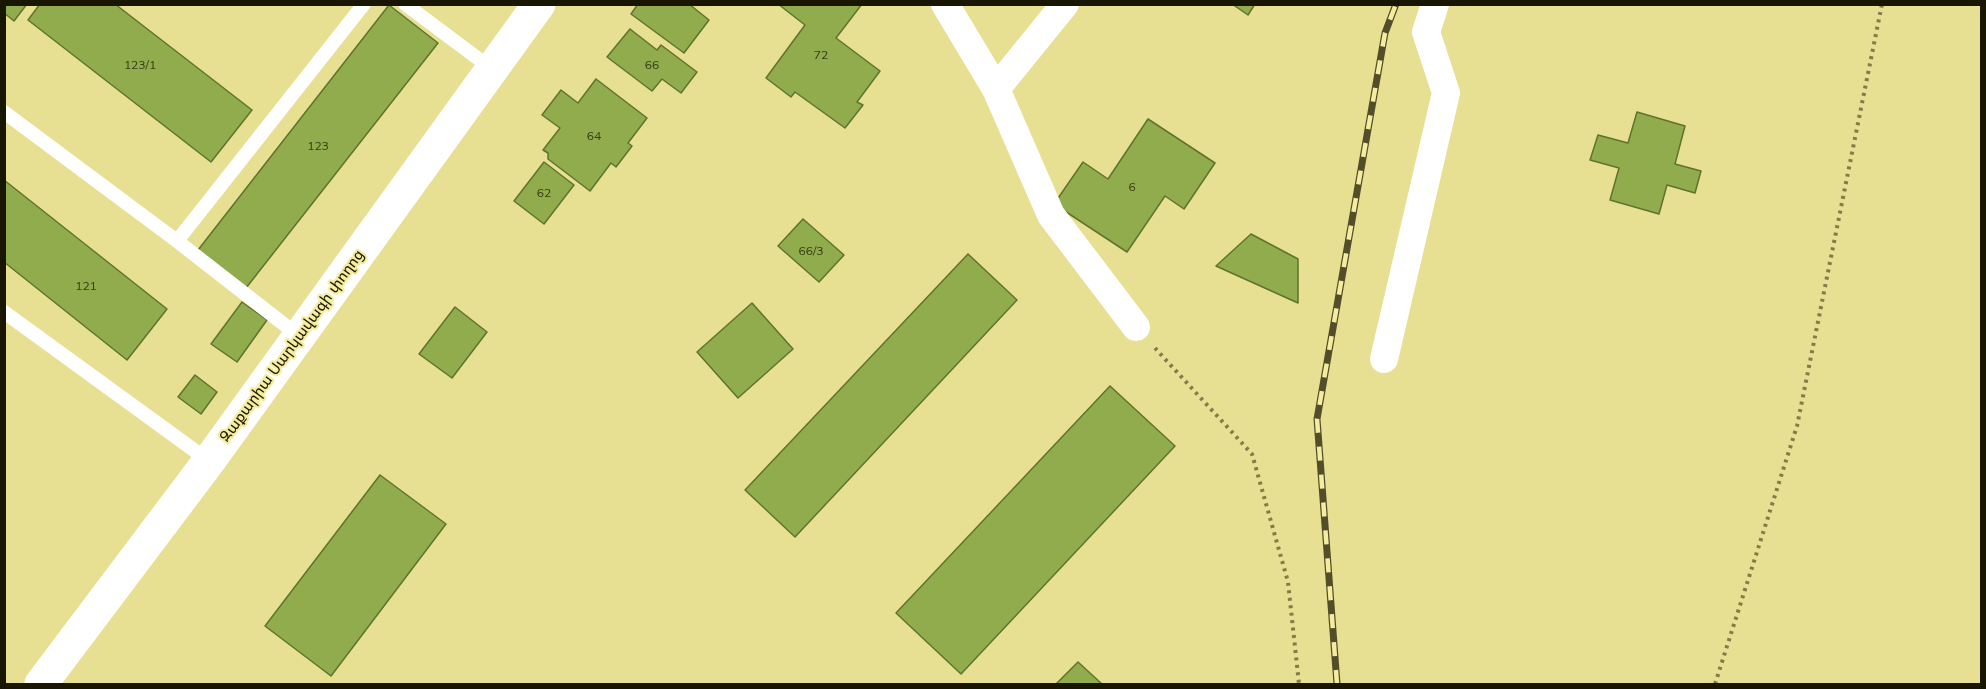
<!DOCTYPE html>
<meta charset="utf-8">
<style>
body{margin:0}
#map{position:relative;width:1986px;height:689px;overflow:hidden;background:#e7df91;font-family:Mulish,sans-serif}
canvas{display:block}
.frame{position:absolute;inset:0;border:6px solid #181501;pointer-events:none}
</style>
<div id="map">
<canvas width="1986" height="689"></canvas>
<div class="frame"></div>
</div>
<script>
const g = document.querySelector('canvas').getContext('2d');
g.lineJoin = 'round';
function fill(path, color) {
  g.fillStyle = color;
  g.fill(path, 'evenodd');
}
function shape(rows) {
  const path = new Path2D();
  for (const r of rows) {
    path.moveTo(r[0], r[1]);
    for (let i = 2; i < r.length; i += 2) path.lineTo(r[i], r[i + 1]);
  }
  return path;
}
function trace(path, color, width, dash) {
  g.strokeStyle = color;
  g.lineWidth = width;
  g.lineCap = dash ? 'butt' : 'round';
  g.setLineDash(dash || []);
  g.stroke(path);
}
function label(font, color, halo, rows, align = 'center') {
  g.font = font + ' Mulish,"Noto Sans Armenian",sans-serif';
  g.lineWidth = 4.5;
  g.setLineDash([]);
  g.textBaseline = 'middle';
  g.strokeStyle = halo;
  g.fillStyle = color;
  for (const [text, x, y, turn = 0] of rows) {
    g.save();
    g.translate(x, y);
    g.rotate((+turn || 0) * Math.PI / 180);
    g.textAlign = isNaN(turn) ? turn : align;
    if (halo) g.strokeText(text, 0, 0);
    g.fillText(text, 0, 0);
    g.restore();
  }
}
const building = shape([
 [4,4,27,4,14,21,4,13,4,4],
 [40,4,115,4,252,110,211,162,28,20,40,4],
 [638,4,689,4,709,20,684,53,631,14,638,4],
 [778,4,862,4,836,38,880,71,857,102,863,105,845,128,795,92,791,97,766,78,805,25,778,4],
 [1232,4,1255,4,1248,15,1232,4],
 [389,5,438,43,246,288,198,250,389,5],
 [630,29,657,50,661,45,697,72,681,93,662,79,652,91,607,57,630,29],
 [596,79,647,118,628,143,632,146,616,167,611,163,590,191,548,159,548,153,543,150,560,128,542,115,561,90,578,103,596,79],
 [1637,112,1685,126,1675,164,1701,171,1695,193,1667,185,1659,214,1610,200,1619,168,1590,160,1598,135,1628,143,1637,112],
 [1148,119,1215,163,1184,209,1165,196,1127,252,1054,204,1083,162,1108,179,1148,119],
 [544,162,574,185,544,224,514,201,544,162],
 [4,180,167,309,127,360,4,262,4,180],
 [803,219,844,255,819,282,778,246,803,219],
 [1251,234,1298,259,1298,303,1216,266,1251,234],
 [968,254,1017,300,795,537,745,490,968,254],
 [242,302,267,320,237,362,211,344,242,302],
 [752,303,793,349,738,398,697,352,752,303],
 [455,307,487,332,452,378,419,354,455,307],
 [195,375,217,392,201,414,178,397,195,375],
 [1110,386,1175,446,961,674,896,613,1110,386],
 [380,475,446,524,331,676,265,626,380,475],
 [1078,662,1102,684,1056,684,1078,662]
]);
fill(building, '#91ac4d');
trace(building, '#5f732d', 1.5);
trace(shape([
 [1155,348,1252,454,1288,582,1299,684],
 [1715,684,1797,426,1882,4]
]), '#817c4a', 4, [3, 4.5]);
trace(shape([
 [405,4,492,69],
 [4,112,177,241,364,4],
 [177,241,299,336],
 [4,312,209,461]
]), '#fff', 14);
trace(shape([
 [945,4,996,89,1051,215,1136,327],
 [996,89,1065,4],
 [1384,359,1446,93,1426,32,1435,4]
]), '#fff', 28);
trace(shape([
 [41,684,209,461,539,4]
]), '#fff', 33);
const rail = shape([
 [1337,684,1317,419,1385,33,1396,4]
]);
trace(rail, '#534e2a', 7);
trace(rail, '#f4ec9e', 4.5, [14]);
label('12px', '#363b14', null, [
 ["72",821,55],
 ["123/1",140,65],
 ["66",652,65],
 ["64",594,136],
 ["123",318,146],
 ["6",1132,187],
 ["62",544,193],
 ["66/3",811,251],
 ["121",86,286]
]);
label('15px', '#181501', '#f4ec9e', [
 ["Զաքարիա Սարկավագի փողոց",292,346,-54]
]);
</script>
